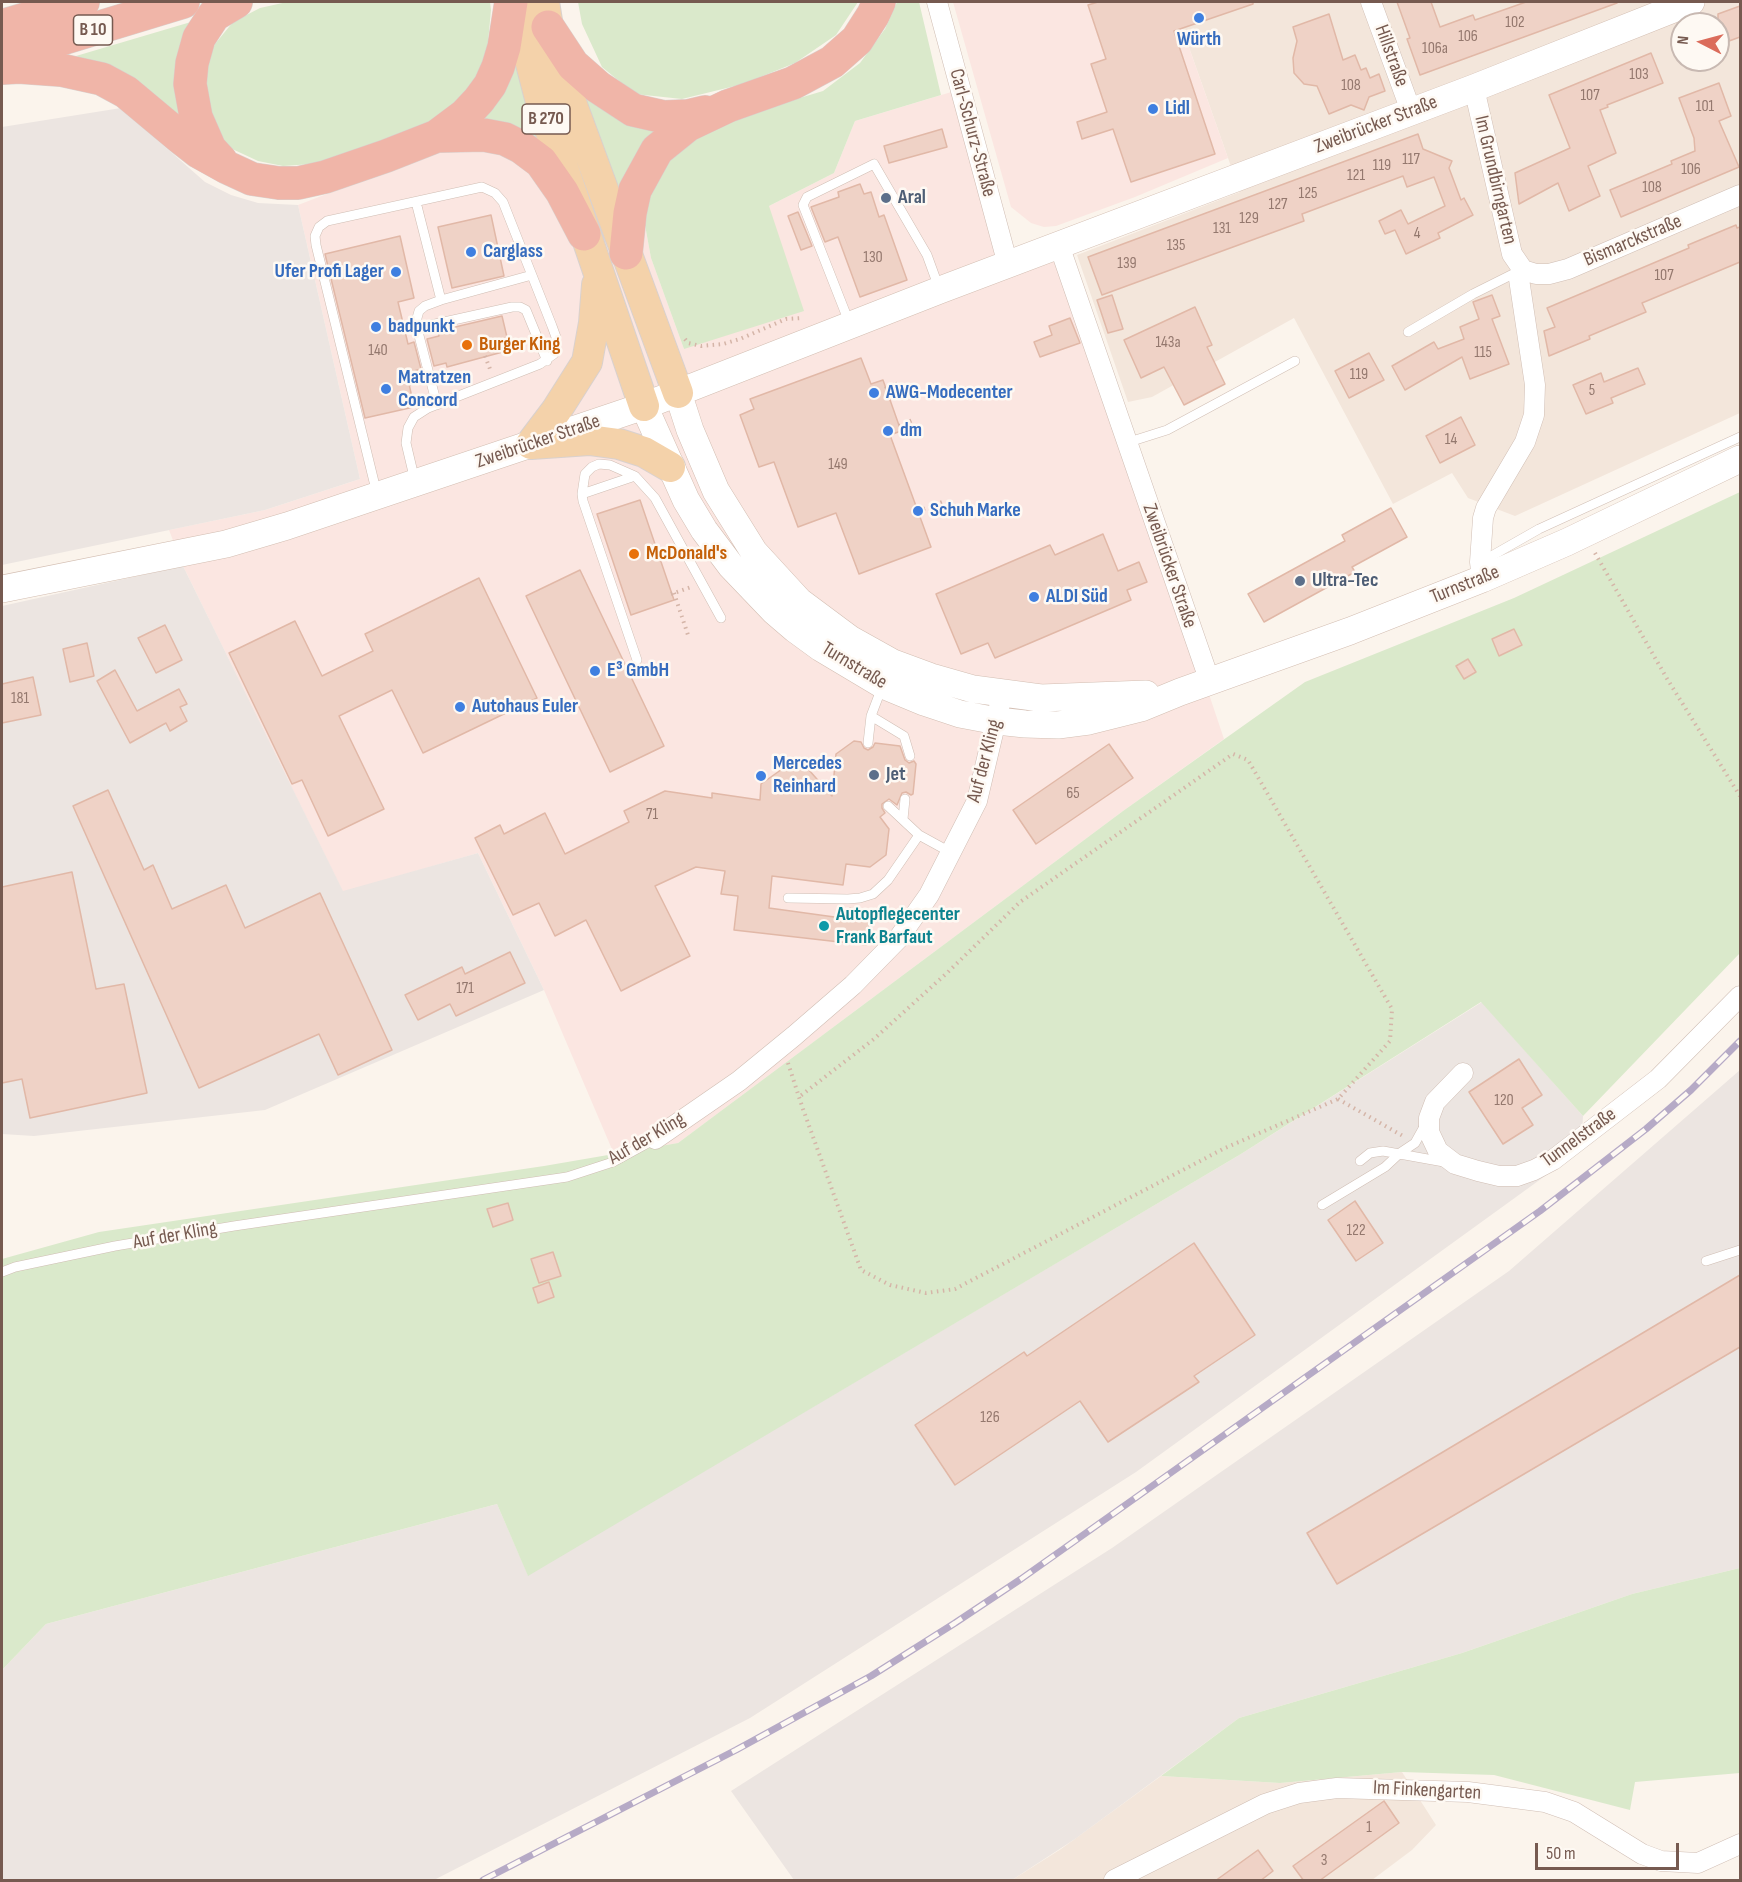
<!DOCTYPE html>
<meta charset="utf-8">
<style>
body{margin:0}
#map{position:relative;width:1742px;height:1882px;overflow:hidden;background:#fbf4ec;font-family:"Sofia Sans Condensed",sans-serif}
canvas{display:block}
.frame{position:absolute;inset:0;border:3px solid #765a50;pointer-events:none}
.north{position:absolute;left:1670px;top:12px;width:60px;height:60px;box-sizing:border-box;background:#fef9f3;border:2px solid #c8b9b2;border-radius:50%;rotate:276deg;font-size:16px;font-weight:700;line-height:24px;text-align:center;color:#765a50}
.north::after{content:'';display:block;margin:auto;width:21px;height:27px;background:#db6c5b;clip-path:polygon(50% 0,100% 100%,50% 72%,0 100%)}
.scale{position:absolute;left:1535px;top:1843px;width:144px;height:27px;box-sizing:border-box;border:3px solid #765a50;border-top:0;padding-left:8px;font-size:18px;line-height:21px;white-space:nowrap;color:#765a50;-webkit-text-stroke:4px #fef9f3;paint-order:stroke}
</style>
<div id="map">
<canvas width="1742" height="1882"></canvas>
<div class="frame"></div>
<div class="north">N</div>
<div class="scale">50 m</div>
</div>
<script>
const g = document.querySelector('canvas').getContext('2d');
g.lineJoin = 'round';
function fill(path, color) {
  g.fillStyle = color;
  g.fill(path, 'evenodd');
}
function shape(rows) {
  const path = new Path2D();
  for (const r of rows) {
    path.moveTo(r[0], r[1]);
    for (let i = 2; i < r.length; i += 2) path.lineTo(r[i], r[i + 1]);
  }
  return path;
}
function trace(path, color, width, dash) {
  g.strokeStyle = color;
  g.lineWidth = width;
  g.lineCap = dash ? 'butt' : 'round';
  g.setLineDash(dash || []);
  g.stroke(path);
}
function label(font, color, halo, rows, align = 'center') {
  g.font = font + ' "Sofia Sans Condensed",sans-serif';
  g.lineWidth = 5;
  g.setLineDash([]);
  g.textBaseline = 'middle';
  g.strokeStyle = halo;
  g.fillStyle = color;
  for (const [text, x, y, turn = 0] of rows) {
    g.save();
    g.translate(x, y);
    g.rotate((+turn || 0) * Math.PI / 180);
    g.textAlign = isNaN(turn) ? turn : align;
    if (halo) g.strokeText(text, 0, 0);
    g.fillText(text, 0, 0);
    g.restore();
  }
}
fill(shape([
 [1173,2,1740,2,1740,413,1515,516,1468,498,1452,473,1393,504,1294,318,1152,397,1128,402,1077,255,1240,192],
 [1682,24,1718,24,1718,60,1682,60],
 [1402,1772,1436,1825,1412,1850,1372,1880,1012,1880,1061,1849,1161,1776,1280,1783]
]), '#f3e6db');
fill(shape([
 [953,2,1173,2,1228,158,1135,197,1056,226,1044,227,1031,223,1011,207],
 [968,87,1013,248,1055,234,1224,739,1123,811,678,1143,614,1154,544,990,478,853,343,892,183,566,169,530,265,510,360,479,298,205,439,151,529,102,643,214,651,258,684,349,769,206,834,173,855,121]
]), '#fbe6e1');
fill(shape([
 [121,108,205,182,231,195,258,203,298,205,360,479,265,510,2,565,2,127],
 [183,566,343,891,478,853,544,990,265,1110,34,1136,2,1134,2,606],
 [1482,1002,1583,1116,1581,1150,1136,1472,750,1718,434,1880,2,1880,2,1670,46,1624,497,1504,528,1575,1241,1154],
 [1740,1070,1740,1568,1632,1594,1462,1653,1239,1718,1075,1839,1012,1880,794,1880,731,1791,1112,1548,1509,1271]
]), '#ece5e1');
fill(shape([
 [287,2,490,2,491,10,487,53,482,77,449,114,384,143,312,164,283,166,258,161,228,147,204,109,206,60,215,44,233,22,260,8],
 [578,2,858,2,836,35,795,63,743,84,682,99,635,94,602,67,582,24],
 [897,2,919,2,941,95,855,121,834,173,769,206,804,311,684,349,651,258,643,214,665,156,700,134,763,109,823,91,860,63,885,29],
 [201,19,189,130,91,64,76,56],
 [514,53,544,156,472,121],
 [579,86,668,128,621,202],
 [1740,492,1740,953,1583,1116,1481,1002,1241,1154,528,1576,497,1504,46,1624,2,1670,2,1259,99,1232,544,1166,678,1143,1123,811,1305,682,1514,598],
 [1740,1568,1740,1773,1635,1782,1630,1810,1494,1775,1402,1772,1280,1783,1161,1776,1239,1718,1462,1653,1632,1594]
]), '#dae9cb');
const building = shape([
 [1098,2,1253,2,1253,4,1174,31,1215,154,1131,182,1113,129,1082,139,1077,122,1107,112,1091,64,1106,59,1088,5,1098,2],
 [1397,2,1431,2,1440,27,1473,15,1475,20,1526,2,1617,2,1617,3,1420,75,1407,39,1410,38,1397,2],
 [1740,6,1740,37,1718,45,1718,14,1740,6],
 [1329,14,1343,60,1355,55,1361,70,1366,68,1370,78,1379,74,1385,91,1369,97,1364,110,1351,105,1329,114,1317,86,1304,84,1294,73,1293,58,1297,41,1293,27,1329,14],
 [1651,53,1663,83,1607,105,1608,107,1600,110,1616,153,1588,166,1600,196,1569,211,1558,183,1519,204,1515,173,1570,148,1549,95,1651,53],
 [1719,83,1731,116,1719,121,1739,167,1621,217,1610,190,1672,164,1671,161,1695,151,1694,138,1679,98,1719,83],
 [942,129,947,147,889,163,884,146,942,129],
 [1418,134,1423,149,1452,161,1449,168,1461,200,1464,198,1473,215,1438,233,1440,238,1406,254,1395,230,1385,234,1379,221,1401,210,1408,224,1445,206,1434,177,1407,187,1403,176,1302,214,1304,221,1102,295,1088,257,1418,134],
 [860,184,864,194,871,192,879,217,884,215,907,280,860,297,838,237,825,242,811,207,839,197,838,192,860,184],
 [798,212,812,246,801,250,788,216,798,212],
 [491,215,504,276,452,288,438,227,491,215],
 [1736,225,1737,228,1740,227,1740,262,1642,303,1646,312,1589,336,1590,339,1549,356,1544,331,1555,327,1547,308,1689,248,1688,245,1736,225],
 [400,236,414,298,398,302,408,344,414,342,421,369,414,371,416,378,408,379,414,407,365,418,325,254,400,236],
 [1112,295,1123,329,1108,333,1097,300,1112,295],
 [1492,295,1500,316,1492,319,1509,364,1470,379,1462,357,1405,390,1392,366,1434,342,1438,349,1464,339,1460,327,1479,319,1473,302,1492,295],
 [1195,307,1212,345,1207,347,1225,384,1184,405,1164,367,1141,378,1124,340,1195,307],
 [502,316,510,350,447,367,446,363,434,366,427,339,439,336,438,331,502,316],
 [1070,318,1080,343,1040,357,1034,342,1052,335,1049,326,1070,318],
 [1369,353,1384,380,1349,398,1335,371,1369,353],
 [861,358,871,384,883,380,901,431,890,435,931,547,859,574,836,513,798,527,774,462,759,467,740,415,754,409,750,399,861,358],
 [1638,368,1645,384,1611,398,1613,403,1586,414,1573,385,1601,373,1604,382,1638,368],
 [1461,417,1475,445,1440,463,1426,436,1461,417],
 [640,500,674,600,631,615,597,514,640,500],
 [1391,508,1407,537,1352,567,1355,572,1264,622,1248,594,1345,541,1342,535,1391,508],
 [1103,534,1118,571,1139,562,1147,582,1127,590,1131,600,995,658,988,643,961,654,936,594,1050,545,1055,555,1103,534],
 [580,570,664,746,610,772,526,596,580,570],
 [479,578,537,698,423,753,392,690,339,716,384,809,328,836,302,780,292,784,229,653,295,621,322,676,373,651,365,634,479,578],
 [165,625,182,660,156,673,138,638,165,625],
 [1514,629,1522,645,1499,656,1492,639,1514,629],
 [87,643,94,676,70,682,63,649,87,643],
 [1468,659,1476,672,1464,679,1456,666,1468,659],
 [115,670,137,711,179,689,187,704,180,707,187,721,170,731,166,723,130,743,97,681,115,670],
 [33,677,41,715,2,723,2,684,33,677],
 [854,741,861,742,864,748,868,750,873,747,875,743,900,746,905,760,909,763,914,761,916,764,913,794,911,795,906,792,902,793,897,805,889,799,882,804,882,808,885,813,880,817,889,829,886,855,870,867,846,864,843,885,772,876,769,908,849,919,850,908,871,911,866,945,734,930,738,896,721,894,725,871,696,867,655,886,690,956,621,991,586,920,555,936,539,903,513,915,475,838,500,825,504,834,545,813,565,854,629,822,624,811,665,791,712,798,712,793,760,800,761,784,785,767,808,769,832,796,836,754,854,741],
 [1109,744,1133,778,1036,844,1013,810,1109,744],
 [108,790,144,870,153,865,172,909,226,885,245,928,320,893,392,1050,338,1075,319,1034,199,1088,73,806,108,790],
 [72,872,96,989,124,984,147,1093,30,1118,22,1079,2,1083,2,887,72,872],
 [510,952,525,983,456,1016,450,1004,418,1020,405,995,462,967,465,974,510,952],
 [1519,1059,1542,1095,1522,1108,1533,1125,1503,1144,1469,1092,1519,1059],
 [1355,1201,1383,1243,1356,1261,1328,1220,1355,1201],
 [508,1203,513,1220,493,1227,487,1209,508,1203],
 [1194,1243,1255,1335,1194,1376,1199,1382,1108,1442,1080,1401,955,1485,915,1425,1024,1352,1027,1356,1194,1243],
 [553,1252,561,1276,539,1283,531,1259,553,1252],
 [1740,1275,1740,1347,1337,1584,1307,1533,1740,1275],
 [549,1282,554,1297,538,1303,533,1288,549,1282],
 [1384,1801,1399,1823,1319,1881,1304,1881,1293,1866,1384,1801],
 [1258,1850,1273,1871,1260,1881,1215,1881,1258,1850]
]);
fill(building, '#efd2c6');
trace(building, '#e1b8a7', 1.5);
const lane = shape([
 [416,202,441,300],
 [849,322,803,205,807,197,874,164,927,255,939,288],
 [417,328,512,307,520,307,526,310,547,361],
 [1408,332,1473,294,1521,270],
 [437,405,417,328,417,318,419,311,425,306,441,300,532,275],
 [1126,443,1167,430,1295,361],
 [377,494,316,245,315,236,319,227,327,221,482,187,495,193,503,202,552,326,556,337,554,354,540,364,428,408,414,417,408,428,406,443,415,481],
 [582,494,585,474,592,467,599,464,610,465,635,476],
 [1481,562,1539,529,1740,437],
 [637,660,583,501,582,494,635,476,655,498,721,618],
 [871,716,904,736,910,756],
 [868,743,871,716,882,687],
 [888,806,919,835,950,852],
 [903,819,905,799],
 [788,898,848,899,860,898,873,894,888,880,919,835],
 [1360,1161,1370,1153,1383,1151,1444,1162],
 [1322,1205,1385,1167,1400,1153,1415,1143,1425,1125],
 [1706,1261,1740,1250],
 [2,1272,15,1267,115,1246,234,1226,567,1177,613,1162,655,1139]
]);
const street = shape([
 [937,2,1008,265],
 [1371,2,1411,111],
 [1474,88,1512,254,1523,270],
 [1059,245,1210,682],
 [1523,270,1536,274,1549,274,1568,269,1740,195],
 [1482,579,1480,562,1483,518,1486,508,1525,442,1534,415,1535,385,1519,279,1523,270],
 [1463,1073,1435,1102,1429,1118,1429,1132,1438,1151,1455,1164,1478,1171,1499,1176,1517,1176,1534,1170,1553,1160,1658,1079,1740,996],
 [655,1139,739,1081,794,1036,853,985,898,939,929,895,977,801,1002,695],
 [1114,1880,1265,1804,1299,1793,1337,1788,1468,1792,1545,1802,1574,1812,1642,1854,1661,1861,1698,1863,1740,1844]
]);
const secondary = shape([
 [678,393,690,430,716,491,754,552,799,601,850,639,893,663,931,677,973,689,1041,698,1146,694],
 [644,406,686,500,704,530,731,566,774,611,795,629,821,648,883,685,924,702,960,714,997,721,1025,724,1058,725,1089,721,1141,708,1180,692,1350,631,1482,579,1567,542,1740,459],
 [2,589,226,544,287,526,644,406,940,290,1474,88,1691,2]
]);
const primary = shape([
 [515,2,542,106,644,406],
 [544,2,548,27,573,108,678,393],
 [531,444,556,411,587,362,594,323,597,285],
 [531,444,589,440,619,444,644,452,670,467]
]);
const highway = shape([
 [2,26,83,2],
 [548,27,573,65,598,87,633,110,664,117,688,116,705,112],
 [2,57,183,2],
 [2,68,19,67,61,70,102,79,126,92,181,138,199,152,226,167,252,179,279,183,298,183,325,177,386,156,437,136,465,115,479,100,490,85,498,67,504,47,511,2],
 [437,136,484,135,505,139,521,147,541,162,562,192,584,234],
 [221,161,210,149,196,117,190,84,192,63,199,38,214,15,236,2],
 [626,253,630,213,635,190,657,150,688,125,728,106,793,83,832,62,857,40,873,15,879,2]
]);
trace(lane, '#d0beb4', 10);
trace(street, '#d0beb4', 21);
trace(secondary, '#d3beb2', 28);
trace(primary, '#d9d1ce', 32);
trace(highway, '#d9d1ce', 34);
trace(shape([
 [685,339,688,343,701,346,723,344,740,339,786,319,802,318],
 [485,356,490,369],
 [409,384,417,382],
 [885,389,901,382],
 [899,426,915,419],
 [918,511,945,501],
 [1595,553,1666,677,1740,796],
 [674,593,688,635],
 [671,594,691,587],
 [788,1063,799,1097,803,1109,861,1270,890,1285,926,1293,955,1289,1225,1148,1338,1099,1390,1041,1392,1009,1248,760,1233,754,1020,902,948,972,874,1039,799,1097],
 [1338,1099,1403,1136]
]), '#d5b5a8', 4, [1.5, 4.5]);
trace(lane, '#fff', 9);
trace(street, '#fff', 20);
trace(secondary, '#fff', 27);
trace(primary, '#f4d2aa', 30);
trace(highway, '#f0b5a8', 33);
const rail = shape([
 [483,1880,736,1750,871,1676,955,1623,1021,1579,1540,1211,1646,1129,1691,1090,1740,1041]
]);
trace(rail, '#b6aac6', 7);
trace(rail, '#fef9f3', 4.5, [14]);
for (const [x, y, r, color] of [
 [1199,18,6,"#3f7fe0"],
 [1153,109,6,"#3f7fe0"],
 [886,198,6,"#5c6f8a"],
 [471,252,6,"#3f7fe0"],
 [396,272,6,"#3f7fe0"],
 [376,327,6,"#3f7fe0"],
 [467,345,6,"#e8710a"],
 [386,389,6,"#3f7fe0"],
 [874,393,6,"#3f7fe0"],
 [888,431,6,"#3f7fe0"],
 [918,511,6,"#3f7fe0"],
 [634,554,6,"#e8710a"],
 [1300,581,6,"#5c6f8a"],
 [1034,597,6,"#3f7fe0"],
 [595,671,6,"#3f7fe0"],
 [460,707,6,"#3f7fe0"],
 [874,775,6,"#5c6f8a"],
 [761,776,6,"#3f7fe0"],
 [824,926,6,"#0f9aa8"]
]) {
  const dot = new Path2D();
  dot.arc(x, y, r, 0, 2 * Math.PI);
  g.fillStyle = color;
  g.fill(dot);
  trace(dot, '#fef9f3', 2);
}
label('16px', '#94786e', null, [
 ["102",1515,23],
 ["106",1468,37],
 ["106a",1435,49],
 ["103",1639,75],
 ["108",1351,86],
 ["107",1590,96],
 ["101",1705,107],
 ["117",1411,160],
 ["119",1382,166],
 ["106",1691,170],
 ["121",1356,176],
 ["108",1652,188],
 ["125",1308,194],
 ["127",1278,205],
 ["129",1249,219],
 ["131",1222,229],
 ["4",1417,234],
 ["135",1176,246],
 ["130",873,258],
 ["139",1127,264],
 ["107",1664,276],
 ["143a",1168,343],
 ["140",378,351],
 ["115",1483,353],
 ["119",1359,375],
 ["5",1592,391],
 ["14",1451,440],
 ["149",838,465],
 ["181",20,699],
 ["65",1073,794],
 ["71",652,815],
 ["171",465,989],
 ["120",1504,1101],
 ["122",1356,1231],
 ["126",990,1418],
 ["1",1369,1828],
 ["3",1324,1861]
]);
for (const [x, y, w] of [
 [93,30,39],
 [546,119,48]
]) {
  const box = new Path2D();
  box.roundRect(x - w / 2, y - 15, w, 30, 4.5);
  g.fillStyle = '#fef9f3';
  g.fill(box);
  trace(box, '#765a50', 1.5);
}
label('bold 18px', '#765a50', null, [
 ["B 10",93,30],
 ["B 270",546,119]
]);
label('bold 20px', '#366cbe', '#fef9f3', [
 ["Würth",1199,40,"center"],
 ["Lidl",1165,109],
 ["Carglass",483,252],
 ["Ufer Profi Lager",384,272,"right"],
 ["badpunkt",388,327],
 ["Matratzen",398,378],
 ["Concord",398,401],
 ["AWG-Modecenter",886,393],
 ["dm",900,431],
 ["Schuh Marke",930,511],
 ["ALDI Süd",1046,597],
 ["E³ GmbH",607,671],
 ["Autohaus Euler",472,707],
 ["Mercedes",773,764],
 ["Reinhard",773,787]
], 'left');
label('20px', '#765a50', '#fef9f3', [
 ["Hillstraße",1391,56,70],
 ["Zweibrücker Straße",1376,125,-21],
 ["Carl-Schurz-Straße",972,133,75],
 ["Im Grundbirngarten",1495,180,77],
 ["Bismarckstraße",1633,241,-23],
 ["Zweibrücker Straße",538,442,-19],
 ["Zweibrücker Straße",1169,566,71],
 ["Turnstraße",1465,585,-22],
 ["Turnstraße",854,666,31],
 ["Auf der Kling",985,761,-75],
 ["Tunnelstraße",1579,1138,-36],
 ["Auf der Kling",647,1139,-30],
 ["Auf der Kling",175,1236,-10],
 ["Im Finkengarten",1427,1791,3]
]);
label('bold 20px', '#4e5e75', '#fef9f3', [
 ["Aral",898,198],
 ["Ultra-Tec",1312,581],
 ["Jet",886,775]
], 'left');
label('bold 20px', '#c56008', '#fef9f3', [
 ["Burger King",479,345],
 ["McDonald's",646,554]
], 'left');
label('bold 20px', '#0d838f', '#fef9f3', [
 ["Autopflegecenter",836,915],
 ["Frank Barfaut",836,938]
], 'left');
</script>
